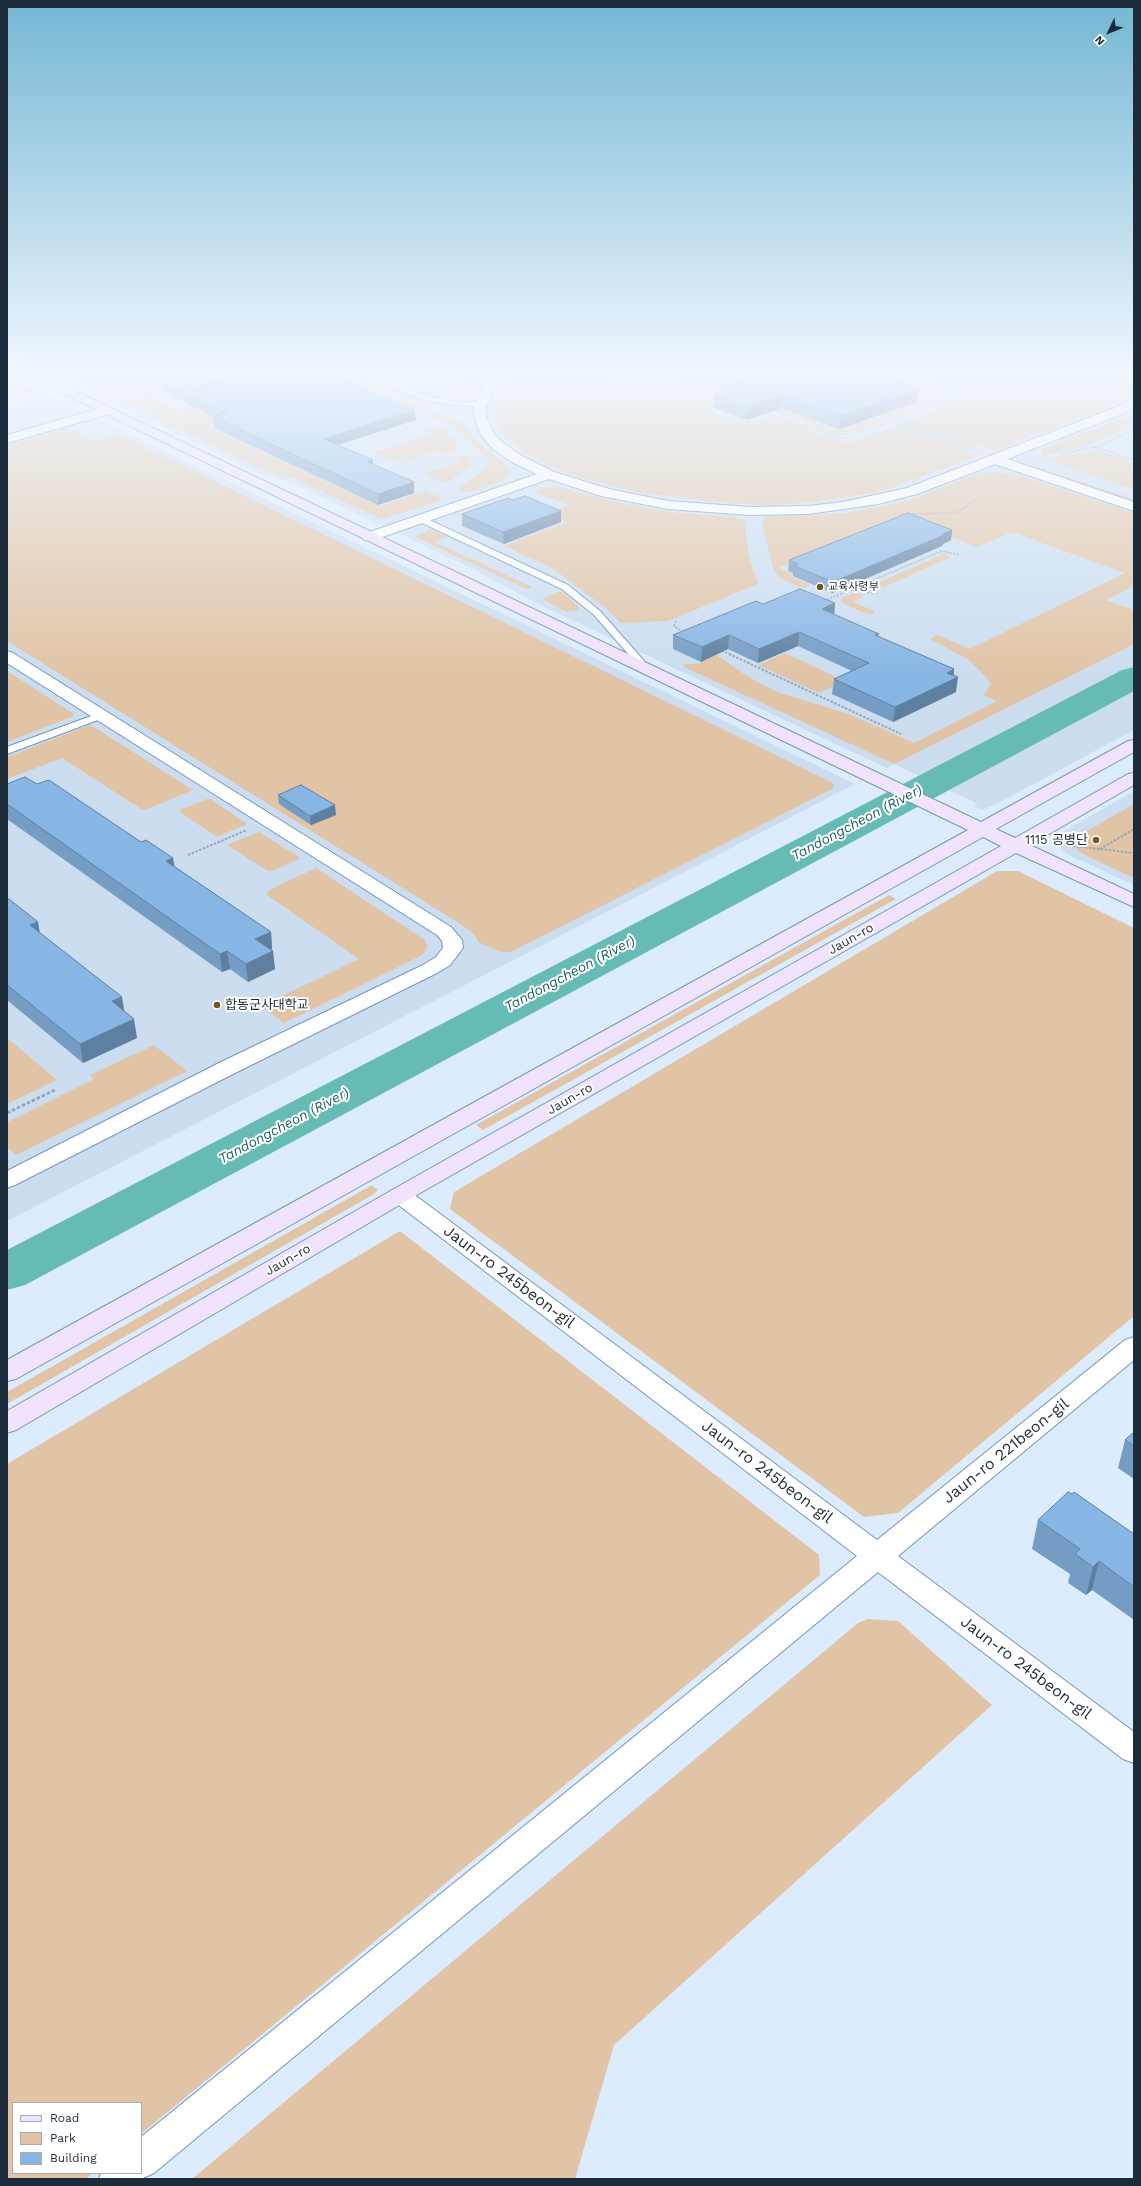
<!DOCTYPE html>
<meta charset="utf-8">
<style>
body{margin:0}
#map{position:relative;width:1141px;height:2186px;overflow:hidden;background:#ddecfd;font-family:"Work Sans",sans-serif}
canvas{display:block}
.frame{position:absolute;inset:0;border:8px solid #1d2c3b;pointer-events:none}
.legend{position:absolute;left:12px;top:2102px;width:130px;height:72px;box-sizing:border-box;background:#fff;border:1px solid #a5abb1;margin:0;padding:5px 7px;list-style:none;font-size:12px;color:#1d2c3b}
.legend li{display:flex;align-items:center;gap:8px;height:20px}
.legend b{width:20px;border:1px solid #a5abb1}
.north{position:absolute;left:1089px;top:12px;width:40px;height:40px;-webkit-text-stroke:3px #fff;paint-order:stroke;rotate:227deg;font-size:11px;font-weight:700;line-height:16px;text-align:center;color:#1d2c3b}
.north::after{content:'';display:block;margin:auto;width:14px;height:18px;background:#1d2c3b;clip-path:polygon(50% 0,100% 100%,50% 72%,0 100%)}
</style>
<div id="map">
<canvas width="1141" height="2186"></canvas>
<div class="frame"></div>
<ul class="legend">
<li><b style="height:5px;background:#f0e3fb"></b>Road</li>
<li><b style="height:11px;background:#e1c4a5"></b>Park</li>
<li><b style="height:11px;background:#88b6e4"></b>Building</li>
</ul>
<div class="north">N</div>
</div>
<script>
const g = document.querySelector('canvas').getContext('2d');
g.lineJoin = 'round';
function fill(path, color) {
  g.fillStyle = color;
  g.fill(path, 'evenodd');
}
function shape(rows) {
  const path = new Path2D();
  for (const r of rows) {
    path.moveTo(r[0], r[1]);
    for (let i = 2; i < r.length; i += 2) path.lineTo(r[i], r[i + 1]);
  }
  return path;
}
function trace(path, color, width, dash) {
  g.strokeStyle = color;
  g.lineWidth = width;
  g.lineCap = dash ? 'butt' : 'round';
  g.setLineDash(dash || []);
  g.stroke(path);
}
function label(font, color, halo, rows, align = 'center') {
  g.font = font + ' "Work Sans","Noto Sans KR",sans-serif';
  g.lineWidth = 4;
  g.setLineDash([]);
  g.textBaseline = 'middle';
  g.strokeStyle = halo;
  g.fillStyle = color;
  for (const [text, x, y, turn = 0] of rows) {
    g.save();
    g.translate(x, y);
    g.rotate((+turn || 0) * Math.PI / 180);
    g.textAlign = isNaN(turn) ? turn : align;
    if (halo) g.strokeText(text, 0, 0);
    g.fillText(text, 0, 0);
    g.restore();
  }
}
fill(shape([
 [40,369,1134,369,1134,730,995,805,983,809,973,807,978,804,894,764,887,768,546,608,467,566,290,482,258,473],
 [7,375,528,626,855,784,7,1221],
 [1134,791,1134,885,1071,856,1065,852,1058,843,1058,838,1066,830]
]), '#cbddef');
fill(shape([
 [50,369,221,369,164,386,173,390,150,397,178,410,203,402,330,380,365,378,412,397,407,398,463,424,485,448,506,464,510,470,506,478,496,483,469,492,459,490,460,487,485,470,489,460,486,456,450,425,363,388,208,427,380,506,425,491,442,498,439,501,382,519,295,479,266,471],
 [397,369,404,369,393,373,431,389,434,388,433,394,385,375],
 [449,369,498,369,483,380,471,397,465,398,440,395,440,390,446,384,468,377],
 [528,369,586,369,620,381,646,383,710,405,707,409,716,416,726,420,753,424,775,417,843,442,854,441,894,426,978,456,896,486,872,493,812,502,779,505,725,503,636,492,578,477,547,464,528,455,504,435,495,421,494,407,500,394,509,383],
 [695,369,749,397,739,400,673,377],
 [917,369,1134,369,1134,389,1118,402,1107,407,994,451,908,421,968,396,958,389,910,373],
 [896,375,952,396,894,418,840,400,876,377],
 [12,382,36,393,7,401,22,396,7,388,7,384],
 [682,382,724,397,718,403,670,386],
 [834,402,887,421,847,435,839,436,772,411,781,408],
 [1134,414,1134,426,1086,446,1042,456,1041,453,1044,448],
 [905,423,988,452,983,454,900,424],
 [66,428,95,442,118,434,833,783,834,788,511,952,501,952,491,948,478,942,475,935,462,925,7,641,7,446],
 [435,428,442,429,459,447,459,449,444,454,437,451,400,464,374,453,432,434,425,430],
 [1095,450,1134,462,1134,489,1047,459],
 [463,455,468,457,470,466,448,482,442,482,424,474,461,462,452,458],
 [1032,465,1134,499,1134,504,1027,466],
 [993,472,1021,476,1134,513,1134,586,1106,600,1134,610,1134,644,894,764,684,667,683,665,686,664,697,664,717,655,750,678,777,692,849,714,914,743,997,701,983,695,991,685,987,678,969,660,930,639,937,635,970,649,1125,573,1012,532,977,547,909,521,778,568,793,574,790,576,810,585,805,588,800,587,782,579,774,571,763,527,764,517,845,513,884,506,918,497,974,475],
 [558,487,629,505,672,512,734,517,744,520,749,556,758,584,668,621,621,623,607,609,552,568,504,546,567,522,548,514,569,505,534,492,545,488],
 [433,528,450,536,435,542,532,587,527,589,419,539,416,536],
 [944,554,951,557,877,590,870,591,865,588],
 [561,591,572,600,578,606,579,610,567,612,542,599],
 [853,593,864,595,853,602,872,610,875,612,874,614,866,614,841,602,842,598],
 [785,653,845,681,819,693,758,665],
 [7,671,74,714,74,716,7,742],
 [90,725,94,727,193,790,147,809,141,809,62,758,7,779,7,757],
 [207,799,210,799,247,824,217,837,180,812,180,810],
 [1134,804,1134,878,1087,856,1078,851,1074,845,1075,840,1080,835],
 [259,832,299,857,299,859,272,871,268,871,227,845],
 [316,868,425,940,427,947,424,953,417,958,284,1023,261,1006,359,959,267,895,267,892,279,885],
 [997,871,1018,871,1134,928,1134,1316,898,1513,864,1517,450,1209,454,1192],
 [889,895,896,899,483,1130,476,1125],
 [7,1038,57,1080,7,1104],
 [154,1045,187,1071,16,1155,7,1147,7,1122,94,1079,90,1075],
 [372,1185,378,1190,374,1194,7,1404,7,1392],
 [400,1231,819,1555,820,1575,141,2134,141,2103,13,2103,13,2173,93,2173,86,2179,7,2179,7,1464],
 [868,1619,898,1621,992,1705,614,2045,575,2179,192,2179,858,1623]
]), '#e1c4a5');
fill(shape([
 [1134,667,1134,691,25,1285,7,1290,7,1250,1122,670,1134,667]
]), '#66bbb4');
const lane = shape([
 [352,369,362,369,425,395,451,401,480,403,484,405,480,407,451,405,420,399,352,369],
 [421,516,568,585,600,611,652,670,650,672,644,672,594,615,562,589,418,521,417,519,421,516],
 [102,712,106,713,106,717,7,754,7,747,102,712]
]);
const street = shape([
 [505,369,519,369,492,393,486,407,486,415,494,434,503,443,522,456,554,472,609,489,668,501,750,507,808,506,843,502,907,488,1114,408,1134,398,1134,407,1122,414,1007,459,1134,502,1134,511,995,464,917,494,878,504,808,514,750,515,668,509,601,496,549,479,374,540,364,540,362,537,364,534,537,474,512,462,493,449,481,435,474,415,474,407,483,388,505,369],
 [105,407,109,408,111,411,109,414,7,443,7,435,105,407],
 [7,651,13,653,451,927,462,940,463,948,450,965,437,973,235,1073,15,1185,7,1188,7,1171,219,1063,423,965,436,957,443,948,442,941,437,935,7,663,7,651],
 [400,1187,408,1190,877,1540,1125,1340,1134,1337,1134,1360,898,1556,1134,1732,1134,1763,1123,1759,878,1572,154,2173,141,2179,99,2179,101,2173,141,2173,141,2137,857,1556,392,1200,388,1195,392,1190,400,1187]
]);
const secondary = shape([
 [12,369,29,369,981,822,1128,741,1134,740,1134,752,996,829,1015,838,1128,774,1134,773,1134,785,1030,845,1134,894,1134,907,1016,853,408,1200,16,1430,7,1433,7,1411,392,1190,1001,846,983,837,16,1379,7,1381,7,1360,968,830,12,369]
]);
trace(lane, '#7297bc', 2);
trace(street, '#7297bc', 2);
trace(secondary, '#7297bc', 2);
trace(shape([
 [869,373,894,370],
 [666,376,722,395],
 [648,381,714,405],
 [717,404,709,408,719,416,751,422,775,416,844,439,962,395,892,370],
 [877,415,896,421],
 [901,420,976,446],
 [891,423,968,450],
 [1134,430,1095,447,1134,460],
 [1062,454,1095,447],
 [902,514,957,513,977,499],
 [850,590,873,593],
 [824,601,942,551,960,555],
 [676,621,674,626,683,632],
 [722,651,732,655]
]), '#97a6b6', 1.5, [2, 1.5]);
trace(shape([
 [729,654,901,734],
 [1065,845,1134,853],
 [1100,849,1134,829],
 [188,855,247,830]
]), '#97a6b6', 2, [2.5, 1.5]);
trace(shape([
 [7,1113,55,1090]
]), '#97a6b6', 3, [3.5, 2]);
fill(lane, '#fff');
fill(street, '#fff');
fill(secondary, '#f0e3fb');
fill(shape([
 [690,369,861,369,918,389,916,402,839,429,781,408,747,420,714,408,715,395,730,390,690,375],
 [330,372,331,376,416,420,338,445,373,464,414,493,378,505,214,428,213,417,214,417,165,393,164,383],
 [462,514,561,522,504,544,462,526],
 [952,530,951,540,943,544,942,546,832,593,793,576,793,573,788,571,789,560],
 [835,603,834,614,879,634,878,636,954,669,954,675,956,692,893,722,832,694,834,679,852,671,798,646,758,663,728,649,701,662,673,649,673,635,763,604],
 [7,784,37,784,174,866,271,932,272,949,271,950,275,969,248,982,230,969,222,972,7,819],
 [278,795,336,815,311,825,279,804],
 [7,900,40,934,124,1011,137,1038,83,1063,7,1000],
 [1134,1432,1134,1479,1118,1468,1125,1440],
 [1038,1520,1134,1534,1134,1620,1092,1590,1086,1595,1068,1583,1070,1574,1032,1549]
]), '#759dc4');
fill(shape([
 [252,369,284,369,195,398,192,388],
 [323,369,339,369,330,372,331,377,318,371],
 [918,389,916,402,839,429,840,416],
 [782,395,781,408,747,420,747,407],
 [415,410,416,420,325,449,324,439],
 [373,460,373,471,368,462],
 [414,482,414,493,378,505,378,494],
 [561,511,561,522,504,544,503,532],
 [952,530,951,540,943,544,942,546,832,593,833,582],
 [835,603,834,618,822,609],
 [799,632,798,646,758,663,759,649],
 [729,635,728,649,701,662,702,647],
 [954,669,953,679,958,677,956,692,893,722,895,707,947,673],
 [335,805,336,815,311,825,310,816],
 [173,858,176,875,166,861],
 [38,922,41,940,30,925],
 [271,932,272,949,257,956,255,939],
 [227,951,230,969,222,972,220,954],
 [273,951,275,969,248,982,246,964],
 [122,997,125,1015,112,1001],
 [134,1019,137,1038,83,1063,80,1044],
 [1099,1561,1092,1590,1086,1595,1093,1567]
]), '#5f7fa0');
const building = shape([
 [211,369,252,369,192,388,200,392,271,369,323,369,318,371,415,410,324,439,373,460,368,462,414,482,378,494,213,417,227,413,164,383,211,369],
 [709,369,861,369,918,389,840,416,782,395,747,407,715,395,749,384,709,369],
 [525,496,561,511,503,532,462,514,508,498,513,500,525,496],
 [908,513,952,530,941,535,944,535,833,582,794,566,798,564,789,560,908,513],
 [800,589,835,603,822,609,879,634,875,635,954,669,947,673,958,677,895,707,834,679,869,663,799,632,759,649,729,635,702,647,673,635,756,601,763,604,800,589],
 [25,777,37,784,49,780,141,842,146,840,173,858,166,861,271,932,255,939,273,951,246,964,227,951,220,954,7,804,7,784,25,777],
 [301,785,335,805,310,816,278,795,301,785],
 [9,899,38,922,30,925,122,997,112,1001,134,1019,80,1044,7,985,7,900,9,899],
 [1134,1432,1134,1446,1125,1440,1134,1432],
 [1068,1492,1072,1494,1074,1492,1134,1534,1134,1587,1099,1561,1093,1567,1075,1554,1080,1549,1038,1520,1068,1492]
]);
fill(building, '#88b6e4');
trace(building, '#5f7fa0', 1);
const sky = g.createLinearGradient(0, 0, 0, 675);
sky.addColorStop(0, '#74b7d3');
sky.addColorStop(0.55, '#f0f6fe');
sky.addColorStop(1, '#f0f6fe00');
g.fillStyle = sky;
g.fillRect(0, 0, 1141, 675);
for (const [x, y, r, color] of [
 [820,587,4,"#75532b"],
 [1096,840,4,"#75532b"],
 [217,1005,4,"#75532b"]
]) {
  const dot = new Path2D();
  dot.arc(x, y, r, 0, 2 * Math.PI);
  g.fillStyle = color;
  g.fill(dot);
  trace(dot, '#fff', 1.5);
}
label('11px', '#1d2c3b', '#fff', [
 ["교육사령부",828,587]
], 'left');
label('13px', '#1d2c3b', '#fff', [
 ["1115 공병단",1088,840],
 ["합동군사대학교",225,1005,"left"]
], 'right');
label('13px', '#1d2c3b', '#fff', [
 ["Jaun-ro",851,939,-30],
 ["Jaun-ro",570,1099,-30],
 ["Jaun-ro",288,1260,-30]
]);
label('italic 14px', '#185f5b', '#fff', [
 ["Tandongcheon (River)",857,823,-28],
 ["Tandongcheon (River)",570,974,-28],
 ["Tandongcheon (River)",284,1126,-28]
]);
label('16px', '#1d2c3b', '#fff', [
 ["Jaun-ro 245beon-gil",509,1277,37],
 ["Jaun-ro 221beon-gil",1006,1451,-39],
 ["Jaun-ro 245beon-gil",767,1472,37],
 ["Jaun-ro 245beon-gil",1026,1668,37]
]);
</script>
